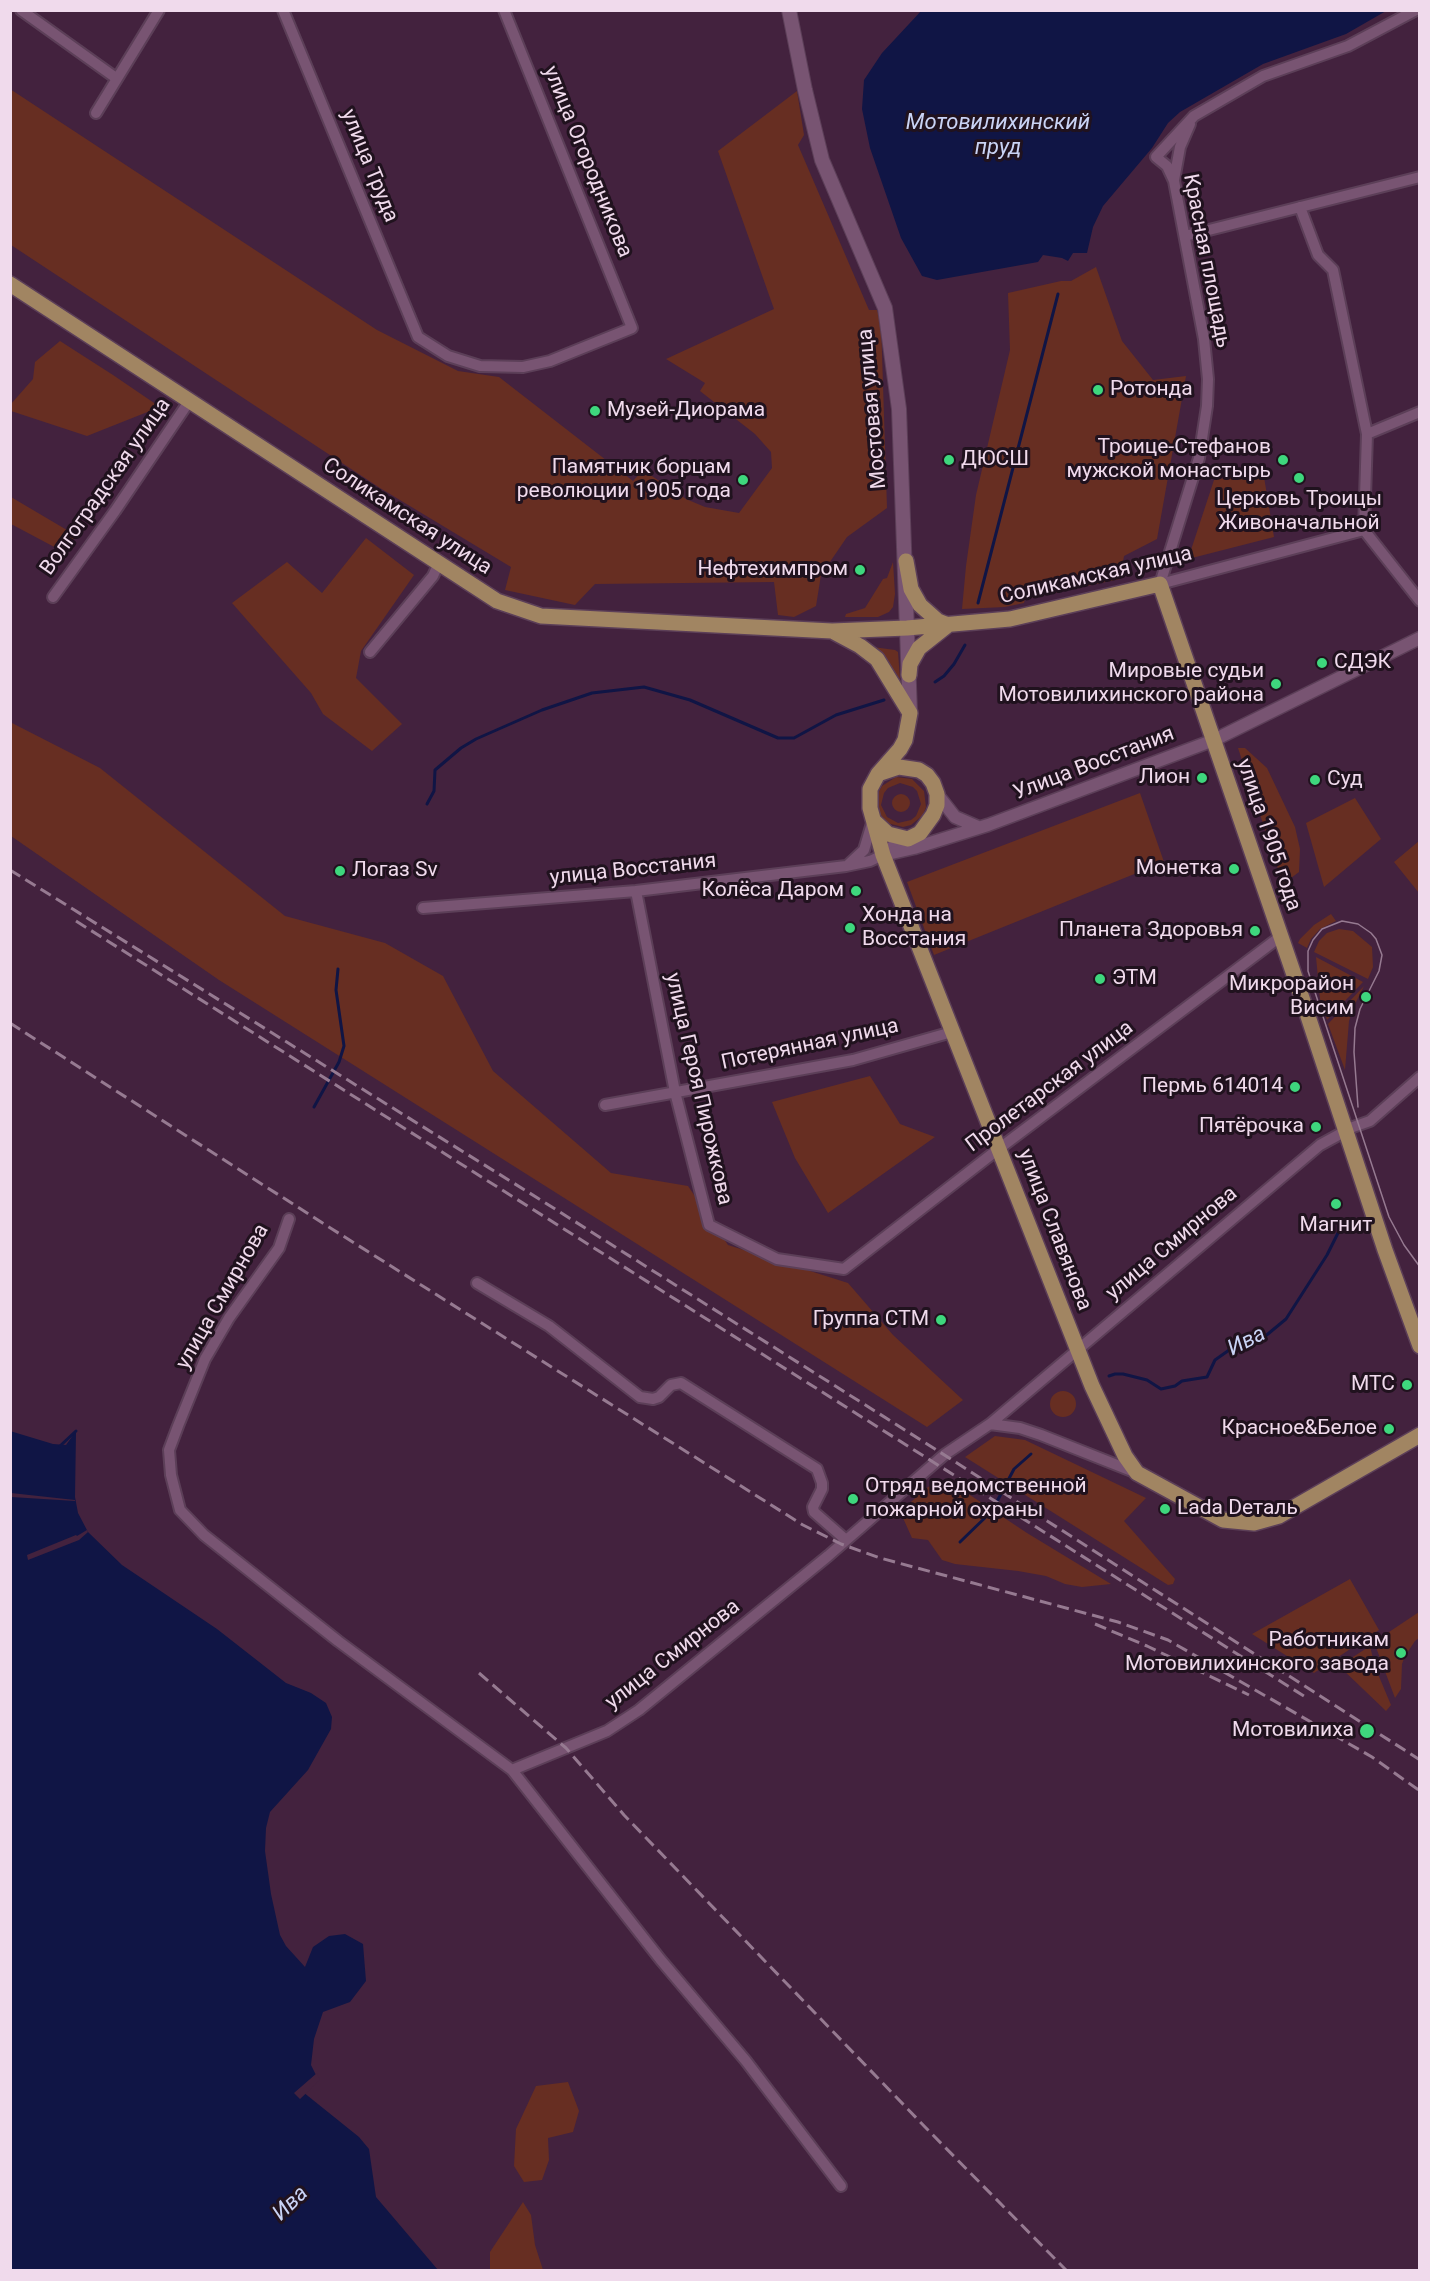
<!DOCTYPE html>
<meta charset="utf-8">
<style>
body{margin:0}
#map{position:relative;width:1430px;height:2281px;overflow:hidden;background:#43223e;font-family:Roboto,sans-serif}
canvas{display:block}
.frame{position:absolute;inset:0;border:12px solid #f0daec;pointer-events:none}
</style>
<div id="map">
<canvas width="1430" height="2281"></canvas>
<div class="frame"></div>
</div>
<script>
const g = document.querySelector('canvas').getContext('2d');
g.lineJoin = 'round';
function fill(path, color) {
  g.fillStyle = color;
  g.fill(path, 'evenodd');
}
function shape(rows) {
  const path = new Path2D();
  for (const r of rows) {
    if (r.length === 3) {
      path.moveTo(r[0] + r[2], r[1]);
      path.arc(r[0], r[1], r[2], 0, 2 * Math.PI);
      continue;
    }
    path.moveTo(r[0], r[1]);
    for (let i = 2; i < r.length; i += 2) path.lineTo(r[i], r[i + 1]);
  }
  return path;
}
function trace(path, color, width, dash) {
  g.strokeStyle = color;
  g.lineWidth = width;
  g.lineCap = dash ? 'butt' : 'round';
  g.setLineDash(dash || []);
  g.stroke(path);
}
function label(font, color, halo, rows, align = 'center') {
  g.font = font + ' Roboto,sans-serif';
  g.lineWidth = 6;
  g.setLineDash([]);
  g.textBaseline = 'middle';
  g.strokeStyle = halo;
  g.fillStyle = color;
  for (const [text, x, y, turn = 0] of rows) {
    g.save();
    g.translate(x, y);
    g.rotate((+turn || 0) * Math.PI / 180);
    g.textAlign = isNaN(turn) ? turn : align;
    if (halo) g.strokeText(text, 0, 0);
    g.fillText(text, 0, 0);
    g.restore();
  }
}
fill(shape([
 [10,89,377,330,458,371,499,377,633,481,643,470,686,499,705,507,739,513,772,468,771,452,755,434,700,391,705,383,666,359,774,309,718,151,797,91,804,135,798,145,869,310,877,310,881,323,887,508,847,537,821,575,816,606,794,617,778,615,774,582,595,584,575,605,505,590,511,567,380,488,11,245],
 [1096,267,1122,341,1153,380,1186,376,1157,539,1124,556,1120,579,1025,599,1024,603,1005,607,962,609,966,566,976,495,1010,350,1008,293,1061,281,1071,281],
 [60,341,113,375,160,407,87,436,11,411,11,404,33,379,35,362],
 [1263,471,1274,537,1188,559,1214,480],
 [10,497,11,497,77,536,60,550,11,524],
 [366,538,414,575,361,651,356,678,402,724,372,751,323,714,311,693,232,603,287,562,322,593],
 [893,562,895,594,893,607,889,612,878,617,845,617,846,614,865,608,883,579,887,578],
 [873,647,895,650,898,652,900,679],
 [10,722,100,768,285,916,385,943,443,976,493,1071,611,1173,688,1186,728,1245,848,1283,893,1335,963,1400,927,1427,219,980,11,836],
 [1238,748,1245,748,1267,768,1295,827,1300,849,1299,872,1283,884],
 [896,777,912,779,924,791,926,807,923,815,911,825,903,827,887,823,877,810,878,793,882,786],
 [900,783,913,787,917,791,921,804,916,816,911,820,898,823,887,817,881,805,884,793,888,788],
 [1140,793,1164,862,934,955,907,882],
 [901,803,9],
 [1355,798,1381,839,1324,887,1306,823],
 [1419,841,1419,893,1394,862],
 [1331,914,1336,921,1320,929,1311,939,1307,948,1298,943,1300,939,1314,925],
 [1339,929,1353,931,1372,947,1373,967,1368,979,1314,952,1319,941,1327,933],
 [1316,957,1363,982,1327,1020,1320,999],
 [1364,986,1354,1006,1349,1021,1345,1070,1328,1024],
 [870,1076,900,1124,935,1137,828,1213,795,1158,772,1102],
 [1063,1404,13],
 [995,1436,1025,1440,1146,1498,1124,1521,1175,1579,1173,1584,1168,1585,965,1457],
 [947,1482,955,1485,1027,1533,1111,1584,1082,1587,1065,1584,1046,1576,1018,1571,955,1564,942,1560,928,1540,912,1538,903,1518,904,1508,928,1487,938,1483],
 [1350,1579,1379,1630,1314,1673,1252,1634],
 [1419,1612,1419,1638,1415,1641,1405,1656,1402,1664,1401,1689,1395,1698,1374,1642],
 [1370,1646,1375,1667,1391,1705,1386,1711,1339,1666],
 [568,2082,579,2111,573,2132,548,2138,549,2160,542,2180,524,2182,514,2166,516,2129,536,2086],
 [523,2202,531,2215,535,2245,543,2270,490,2270,490,2252]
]), '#672e22');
fill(shape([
 [922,10,1386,10,1386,11,1346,34,1263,64,1180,112,1168,123,1152,148,1103,206,1093,227,1087,253,1073,253,1068,261,1062,258,1043,255,1038,262,937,280,922,276,901,238,870,148,862,109,864,80,882,53],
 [10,1431,53,1444,66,1445,76,1431,75,1497,78,1513,88,1532,122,1565,217,1629,286,1683,311,1693,326,1703,332,1717,331,1729,308,1770,270,1812,266,1828,265,1851,271,1894,280,1935,286,1946,305,1967,313,1947,329,1936,345,1934,363,1944,366,1981,350,2002,323,2012,314,2039,311,2065,318,2079,303,2092,359,2137,369,2149,376,2197,438,2270,11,2270]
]), '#101545');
fill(shape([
 [11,1493,75,1500,75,1501,11,1497],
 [87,1530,88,1532,79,1540,28,1560,27,1555,76,1535,77,1536],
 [317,2073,320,2080,300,2099,294,2093]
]), '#43223e');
trace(shape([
 [978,603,1058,294],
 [935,682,944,676,954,664,965,645],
 [427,804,434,791,435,770,461,748,476,739,542,710,592,693,644,687,690,700,778,738,794,738,836,715,884,700],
 [314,1107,339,1062,344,1046,336,990,338,969],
 [1109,1376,1115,1374,1123,1374,1147,1380,1161,1389,1175,1386,1182,1381,1207,1377,1215,1360,1232,1348,1257,1343,1286,1319,1327,1255,1344,1221],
 [60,1446,76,1431],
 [960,1542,992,1511,1014,1469,1031,1454]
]), '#101545', 3);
const minor = shape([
 [21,10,116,78],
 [283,10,418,337,448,356,480,366,523,367,550,361,632,328,504,10],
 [96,113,159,10],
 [1174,180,1180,147,1190,124],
 [1300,207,1318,255,1333,270,1367,434,1364,530,1420,601],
 [1185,236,1420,177],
 [1367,434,1420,412],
 [1160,584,1199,458,1207,406,1208,379,1204,339,1174,181,1167,166,1156,157,1194,116,1263,76,1348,46,1416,10],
 [1160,584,1364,530],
 [53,597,115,511,190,400],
 [370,652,433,576,439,563],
 [848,865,864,850,873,820],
 [636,891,675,1092,709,1225,777,1259,844,1269,992,1154,1281,936],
 [423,908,636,891,846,866,870,861,883,855,892,846,908,839],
 [605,1105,853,1060,952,1032],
 [289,1219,279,1248,229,1318,205,1359,178,1426,169,1450,171,1475,180,1510,204,1535,338,1641,512,1770,660,1959,746,2061,841,2186],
 [477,1283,549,1326,640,1397,653,1399,659,1397,671,1385,681,1383,817,1469,822,1483,822,1489,813,1507,814,1512,846,1540],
 [990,1424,1020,1428,1041,1435,1137,1473],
 [512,1770,607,1731,639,1710,828,1556,944,1455,990,1424,1320,1145,1353,1127,1370,1121,1420,1077]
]);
const tertiary = shape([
 [937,794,955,817,978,827],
 [883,855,914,848,988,825,1214,740,1420,638]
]);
const secondary = shape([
 [789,10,805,90,822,160,885,308,899,409,910,713]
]);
const primary = shape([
 [10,284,497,601,541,616,832,631,907,628,1010,619,1160,584,1302,998,1385,1250,1420,1346],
 [906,561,911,589,920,605,938,621,948,625],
 [832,631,860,646,877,659,910,713,905,740,900,749,878,774,870,789,870,808,883,855,1092,1386,1125,1456,1137,1473,1223,1520,1254,1523,1279,1516,1420,1435],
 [909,675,910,664,919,648,948,625],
 [874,821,888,834,908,839,920,833,933,815,937,805,937,794,933,783,927,775,919,770,899,767,881,773]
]);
trace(minor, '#5c3f58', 14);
trace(tertiary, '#5c3f58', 15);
trace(secondary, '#5c3f58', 16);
trace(primary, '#5c3f58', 18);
trace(minor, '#785472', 10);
trace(tertiary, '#785472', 12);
trace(secondary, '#785472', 14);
trace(primary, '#a18562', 15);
trace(shape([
 [1358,1107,1354,1052,1355,1028,1360,1009,1379,971,1382,955,1376,939,1371,933,1358,924,1342,921,1322,929,1313,940,1308,951,1308,971,1389,1217,1404,1245,1420,1267]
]), '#967a91', 1.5);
trace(shape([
 [10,870,544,1202,935,1449,1420,1760],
 [76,921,1307,1698],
 [10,1023,332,1229,803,1525,841,1544,880,1558,1118,1622,1168,1640,1372,1757,1420,1791],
 [1095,1624,1147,1646,1249,1695],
 [479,1673,566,1748,624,1815,927,2129,1066,2270]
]), '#967a91', 3, [12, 6]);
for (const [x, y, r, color] of [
 [1098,390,6,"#3ed77d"],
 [595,411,6,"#3ed77d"],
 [949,460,6,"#3ed77d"],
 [1283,460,6,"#3ed77d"],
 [1299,478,6,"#3ed77d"],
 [743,480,6,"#3ed77d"],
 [860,570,6,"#3ed77d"],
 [1322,663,6,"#3ed77d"],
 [1276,684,6,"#3ed77d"],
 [1202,778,6,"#3ed77d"],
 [1315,780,6,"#3ed77d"],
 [1234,869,6,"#3ed77d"],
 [340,871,6,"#3ed77d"],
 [856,891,6,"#3ed77d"],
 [850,928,6,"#3ed77d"],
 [1255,931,6,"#3ed77d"],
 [1100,979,6,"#3ed77d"],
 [1366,997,6,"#3ed77d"],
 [1295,1087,6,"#3ed77d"],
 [1316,1127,6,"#3ed77d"],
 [1336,1204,6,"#3ed77d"],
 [941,1320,6,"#3ed77d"],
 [1407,1385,6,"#3ed77d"],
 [1389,1429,6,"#3ed77d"],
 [853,1499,6,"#3ed77d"],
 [1165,1509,6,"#3ed77d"],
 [1401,1653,6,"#3ed77d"],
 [1367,1731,8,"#3ed77d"]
]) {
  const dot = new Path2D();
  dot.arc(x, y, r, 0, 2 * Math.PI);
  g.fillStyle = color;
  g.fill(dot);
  trace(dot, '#20121e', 2);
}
label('21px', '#f0daec', '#20121e', [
 ["улица Огородникова",587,162,68],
 ["улица Труда",369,166,68],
 ["Красная площадь",1206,261,79],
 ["Мостовая улица",873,409,-95],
 ["Волгоградская улица",106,487,-55],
 ["Соликамская улица",407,517,33],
 ["Соликамская улица",1096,576,-13],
 ["Улица Восстания",1094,764,-21],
 ["улица 1905 года",1268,835,71],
 ["улица Восстания",633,870,-6],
 ["Потерянная улица",810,1045,-12],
 ["Пролетарская улица",1050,1087,-37],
 ["улица Героя Пирожкова",698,1089,77],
 ["улица Славянова",1054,1230,69],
 ["улица Смирнова",1172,1244,-40],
 ["улица Смирнова",223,1297,-60],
 ["улица Смирнова",673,1655,-38]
]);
label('21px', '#f0daec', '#20121e', [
 ["Ротонда",1110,390,"left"],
 ["Музей-Диорама",607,411,"left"],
 ["Троице-Стефанов",1271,448],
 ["мужской монастырь",1271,472],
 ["ДЮСШ",961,460,"left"],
 ["Памятник борцам",731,468],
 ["революции 1905 года",731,492],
 ["Церковь Троицы",1299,500,"center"],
 ["Живоначальной",1299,524,"center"],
 ["Нефтехимпром",848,570],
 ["СДЭК",1334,663,"left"],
 ["Мировые судьи",1264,672],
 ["Мотовилихинского района",1264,696],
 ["Лион",1190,778],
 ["Суд",1327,780,"left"],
 ["Монетка",1222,869],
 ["Логаз Sv",352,871,"left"],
 ["Колёса Даром",844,891],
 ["Хонда на",862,916,"left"],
 ["Восстания",862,940,"left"],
 ["Планета Здоровья",1243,931],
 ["ЭТМ",1112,979,"left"],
 ["Микрорайон",1354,985],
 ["Висим",1354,1009],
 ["Пермь 614014",1283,1087],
 ["Пятёрочка",1304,1127],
 ["Магнит",1336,1226,"center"],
 ["Группа СТМ",929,1320],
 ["МТС",1395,1385],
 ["Красное&Белое",1377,1429],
 ["Отряд ведомственной",865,1487,"left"],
 ["пожарной охраны",865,1511,"left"],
 ["Lada Dеталь",1177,1509,"left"],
 ["Работникам",1389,1641],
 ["Мотовилихинского завода",1389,1665],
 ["Мотовилиха",1354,1731]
], 'right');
label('italic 22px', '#c9d3f5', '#20121e', [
 ["Мотовилихинский",998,123],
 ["пруд",998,148],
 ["Ива",1247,1342,-27],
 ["Ива",291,2204,-44]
]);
</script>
